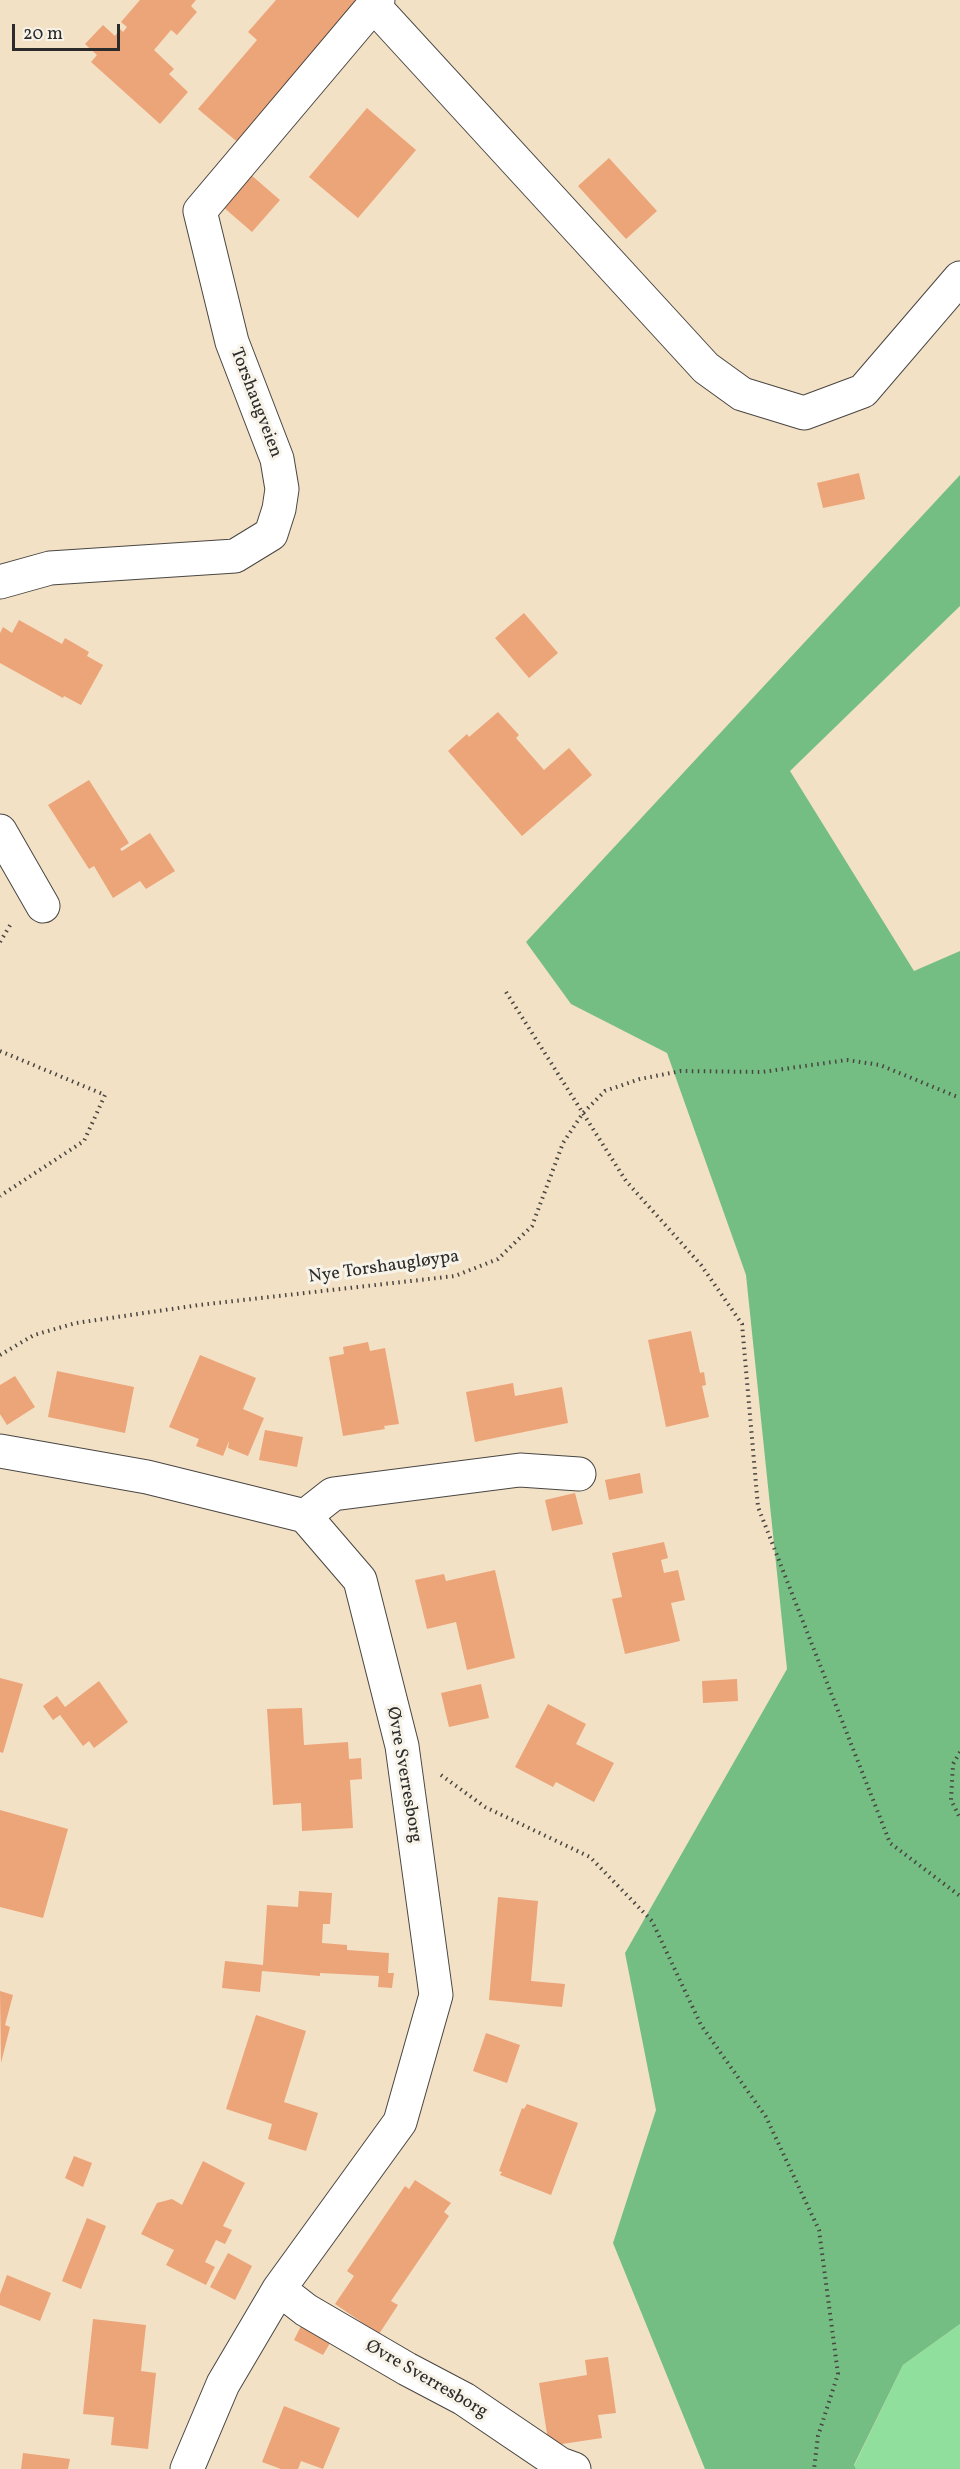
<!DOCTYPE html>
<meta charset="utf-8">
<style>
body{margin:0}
#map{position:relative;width:960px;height:2469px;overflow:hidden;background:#f3e1c6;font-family:Vollkorn,serif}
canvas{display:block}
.scale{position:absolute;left:12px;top:24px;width:108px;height:27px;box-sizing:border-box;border:3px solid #2b2b2b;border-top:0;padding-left:8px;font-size:18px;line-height:21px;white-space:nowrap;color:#2b2b2b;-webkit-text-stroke:4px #f7f3e8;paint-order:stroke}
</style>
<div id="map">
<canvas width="960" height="2469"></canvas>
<div class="scale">20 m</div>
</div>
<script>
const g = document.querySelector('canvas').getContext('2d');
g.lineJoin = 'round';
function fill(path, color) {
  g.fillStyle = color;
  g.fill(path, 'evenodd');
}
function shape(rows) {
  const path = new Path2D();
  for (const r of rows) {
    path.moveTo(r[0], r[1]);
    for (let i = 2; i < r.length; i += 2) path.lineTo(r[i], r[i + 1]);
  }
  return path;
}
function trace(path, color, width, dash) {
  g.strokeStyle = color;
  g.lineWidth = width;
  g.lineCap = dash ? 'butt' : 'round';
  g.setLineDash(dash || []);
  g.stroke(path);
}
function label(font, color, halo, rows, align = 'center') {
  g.font = font + ' Vollkorn,serif';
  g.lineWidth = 6;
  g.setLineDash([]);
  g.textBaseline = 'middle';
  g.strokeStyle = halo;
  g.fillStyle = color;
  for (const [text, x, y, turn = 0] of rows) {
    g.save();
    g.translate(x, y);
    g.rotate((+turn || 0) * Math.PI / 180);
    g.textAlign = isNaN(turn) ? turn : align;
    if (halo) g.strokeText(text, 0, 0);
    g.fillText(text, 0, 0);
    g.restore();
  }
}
fill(shape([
 [960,2324,960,2469,856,2469,854,2466,903,2365]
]), '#91df9d');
fill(shape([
 [960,475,960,606,790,771,914,971,960,951,960,2324,903,2365,854,2465,856,2469,705,2469,613,2243,656,2110,625,1953,787,1669,746,1275,667,1053,571,1004,526,942]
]), '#74be84');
fill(shape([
 [140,0,196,0,191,6,197,12,177,35,171,30,154,50,174,69,169,74,188,92,160,124,91,62,97,55,85,44,103,25,115,36,120,29,123,32,127,27,121,22],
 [276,0,357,0,241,145,198,109,257,40,248,32],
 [367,108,416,150,358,218,309,177],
 [609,158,657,211,626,239,578,186],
 [243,168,280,200,252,232,215,200],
 [859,473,865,499,823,508,817,483],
 [524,613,558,653,529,678,495,638],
 [19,620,62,644,65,638,89,652,87,656,103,665,81,705,64,696,63,698,0,663,0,633,3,627,12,633],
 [498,712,519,735,516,738,544,770,569,748,592,775,522,836,448,751,467,734,469,737],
 [89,780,129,843,120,849,122,851,150,833,175,871,146,889,140,881,113,898,94,866,89,869,48,805],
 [691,1331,700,1373,704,1372,706,1385,702,1386,709,1417,666,1427,648,1340],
 [368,1342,370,1351,385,1348,399,1424,384,1426,385,1429,343,1436,329,1357,344,1354,343,1347],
 [200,1355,256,1378,243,1409,264,1418,248,1456,228,1448,229,1441,223,1456,196,1446,199,1439,169,1427],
 [57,1371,134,1387,125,1433,48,1417],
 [15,1376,35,1407,7,1425,0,1414,0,1385],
 [513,1383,515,1396,562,1387,568,1423,475,1442,466,1392],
 [265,1430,303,1437,297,1467,259,1460],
 [640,1473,643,1493,609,1500,605,1480],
 [575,1493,583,1524,552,1531,545,1500],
 [664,1542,668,1558,661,1560,664,1573,678,1570,685,1600,671,1603,680,1641,625,1654,612,1599,622,1597,612,1553],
 [495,1570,515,1658,467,1670,456,1622,427,1629,415,1580,444,1574,446,1581],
 [0,1678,23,1684,3,1753,0,1752],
 [737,1679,738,1701,703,1703,702,1681],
 [99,1681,128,1722,94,1748,89,1741,83,1746,60,1715,53,1720,43,1706,57,1696,65,1707],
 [481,1684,489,1718,449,1727,441,1693],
 [548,1704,586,1724,576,1744,614,1763,594,1802,556,1782,553,1787,515,1767],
 [302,1708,304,1745,348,1742,349,1759,361,1758,362,1779,350,1780,353,1828,302,1831,301,1803,273,1805,267,1709],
 [0,1810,68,1829,43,1918,0,1907],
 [299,1891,332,1893,330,1924,323,1924,322,1943,347,1945,347,1950,389,1953,388,1973,394,1973,392,1988,378,1987,379,1976,320,1973,320,1976,262,1971,260,1992,222,1988,225,1961,263,1965,267,1905,298,1907],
 [498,1897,538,1901,531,1981,565,1984,562,2007,489,2000],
 [0,1991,13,1995,5,2025,10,2027,1,2063],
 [256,2015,306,2031,284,2102,318,2113,306,2151,268,2139,272,2124,226,2109],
 [486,2033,520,2045,507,2083,473,2071],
 [527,2104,578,2123,551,2195,500,2175,502,2172,499,2171,522,2108,524,2109],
 [74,2156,92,2163,83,2187,65,2178],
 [203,2161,245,2183,223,2226,232,2230,225,2244,216,2240,205,2262,215,2267,206,2285,166,2265,174,2250,141,2234,157,2203,172,2199,182,2205],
 [415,2180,451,2203,444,2212,449,2216,391,2301,398,2305,379,2334,335,2304,354,2276,347,2271,405,2186,409,2189],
 [87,2218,106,2226,81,2289,62,2281],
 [228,2253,252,2266,235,2300,210,2287],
 [7,2275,51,2293,40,2321,0,2305,0,2294],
 [93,2319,146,2325,141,2371,156,2373,148,2449,111,2445,114,2417,83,2414],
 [303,2322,333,2338,323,2355,294,2340],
 [608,2357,616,2413,598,2415,602,2438,549,2446,539,2383,587,2375,585,2360],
 [284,2406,340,2428,323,2469,301,2461,298,2469,281,2469,262,2462],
 [23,2453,70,2459,68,2469,21,2469]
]), '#eca479');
const minor = shape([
 [374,6,706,368,742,394,804,413,863,391,960,278],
 [0,582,50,568,235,556,271,534,279,509,282,489,277,459,232,342,200,211,378,0],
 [0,831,43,906],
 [0,1451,147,1477,305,1516,360,1580,402,1746,436,1995,400,2122,279,2289,223,2384,187,2469],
 [305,1516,333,1494,520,1470,579,1474],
 [279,2289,306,2310,407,2369,464,2399,560,2464,574,2469]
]);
trace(minor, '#494642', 35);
trace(shape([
 [0,942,12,922],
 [506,992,626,1181,701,1265,742,1324,758,1507,890,1843,960,1896],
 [0,1051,105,1095,84,1141,0,1196],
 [0,1355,34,1335,76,1323,199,1305,455,1276,498,1259,532,1226,563,1143,583,1113,605,1091,640,1079,681,1071,762,1072,847,1060,880,1065,960,1098],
 [960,1752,953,1764,951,1800,960,1818],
 [441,1775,485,1807,590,1857,652,1921,701,2025,766,2117,819,2230,838,2374,818,2436,814,2469]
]), '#494642', 4, [1.5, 4.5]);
trace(minor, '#fff', 33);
label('18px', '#2b2b2b', '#f7f3e8', [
 ["Torshaugveien",255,403,69],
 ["Nye Torshaugløypa",384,1268,-8],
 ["Øvre Sverresborg",403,1775,80],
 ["Øvre Sverresborg",426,2380,30]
]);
</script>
